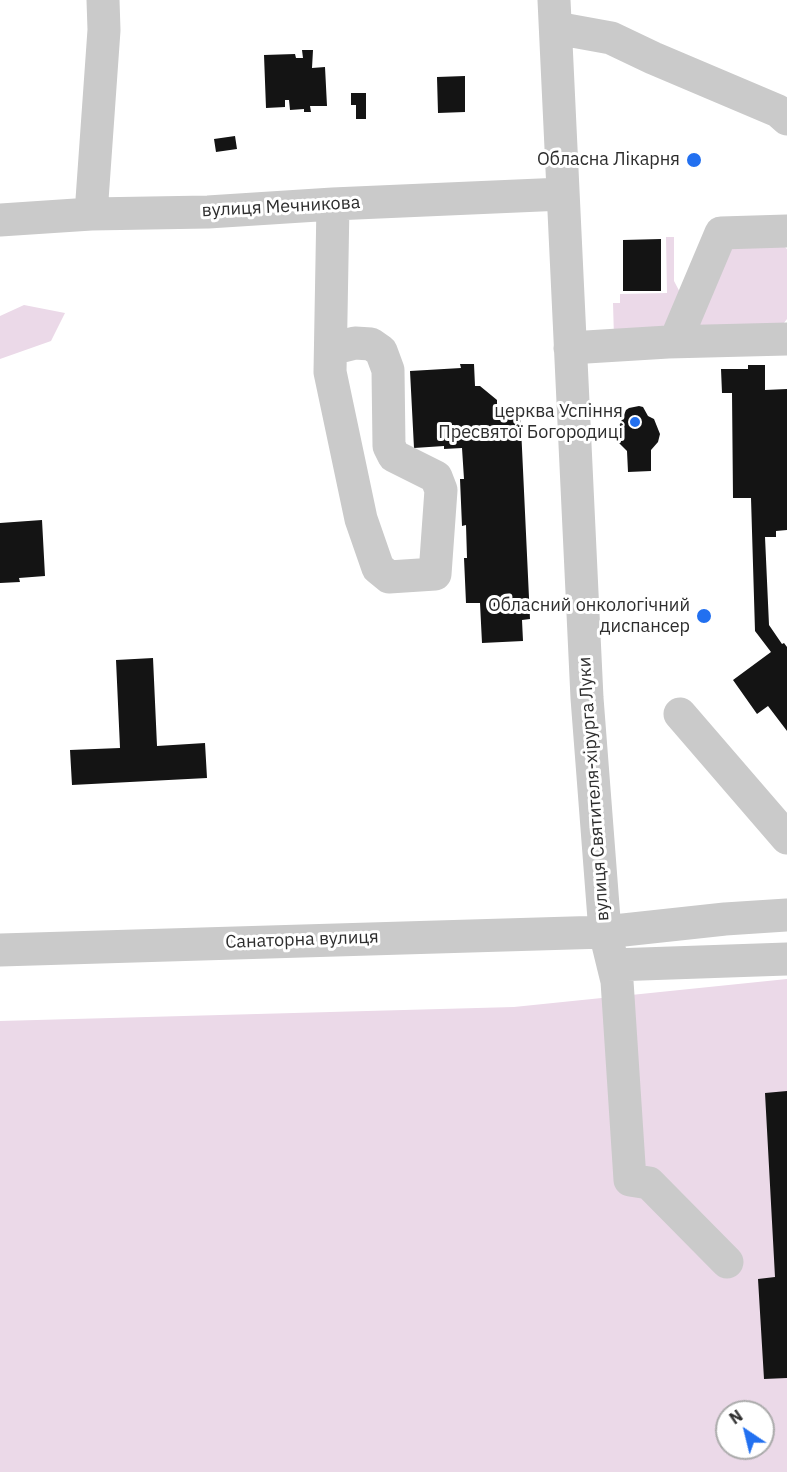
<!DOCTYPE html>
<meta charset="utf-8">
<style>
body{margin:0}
#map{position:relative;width:787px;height:1472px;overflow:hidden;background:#fff;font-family:"IBM Plex Sans",sans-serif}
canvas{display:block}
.north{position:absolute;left:715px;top:1400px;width:60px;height:60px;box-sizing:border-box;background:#fff;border:2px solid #ababab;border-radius:50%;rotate:325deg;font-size:16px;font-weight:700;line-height:24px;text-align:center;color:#2d2d2d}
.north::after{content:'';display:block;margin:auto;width:21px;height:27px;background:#2270f0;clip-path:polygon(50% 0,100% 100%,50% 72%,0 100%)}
</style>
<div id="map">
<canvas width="787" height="1472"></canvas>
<div class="north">N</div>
</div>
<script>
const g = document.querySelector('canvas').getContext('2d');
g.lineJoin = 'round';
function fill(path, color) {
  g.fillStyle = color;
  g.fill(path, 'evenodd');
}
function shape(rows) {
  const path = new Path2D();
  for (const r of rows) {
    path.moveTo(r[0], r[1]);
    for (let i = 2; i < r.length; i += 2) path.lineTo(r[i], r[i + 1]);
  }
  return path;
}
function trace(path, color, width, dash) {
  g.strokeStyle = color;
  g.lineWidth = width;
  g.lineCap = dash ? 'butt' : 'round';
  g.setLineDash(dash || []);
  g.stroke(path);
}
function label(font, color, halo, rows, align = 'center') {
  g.font = font + ' "IBM Plex Sans",sans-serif';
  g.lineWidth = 6;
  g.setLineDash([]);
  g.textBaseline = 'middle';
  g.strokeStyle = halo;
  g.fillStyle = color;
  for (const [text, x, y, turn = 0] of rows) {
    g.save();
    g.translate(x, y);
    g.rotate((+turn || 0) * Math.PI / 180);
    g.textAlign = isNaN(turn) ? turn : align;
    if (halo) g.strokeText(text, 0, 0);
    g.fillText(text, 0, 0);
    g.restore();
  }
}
fill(shape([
 [666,237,674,237,674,281,684,300,673,329,614,338,613,303,620,303,620,294,667,293],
 [780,242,787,249,787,319,777,332,690,336,726,245],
 [24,305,65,313,51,341,0,359,0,316],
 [787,979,787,1472,0,1472,0,1021,514,1007],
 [727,1412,763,1412,763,1448,727,1448]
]), '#ebd9e8');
fill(shape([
 [302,50,313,50,312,68,325,67,327,106,310,106,311,112,304,112,304,109,290,110,289,100,285,100,285,107,266,108,264,55,295,54,296,58,303,58],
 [465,76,465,112,438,113,437,77],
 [351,93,366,93,366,119,356,119,356,105,351,105],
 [235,136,237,149,216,152,214,139],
 [661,239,661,291,623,291,623,240],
 [460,364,474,364,475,386,480,386,497,400,497,407,520,406,530,619,522,620,523,641,482,643,480,603,466,603,464,558,467,558,466,525,462,526,460,479,464,479,462,448,444,449,444,446,414,448,410,371,461,368],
 [748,365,765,365,765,390,787,389,787,530,776,531,776,537,765,537,769,625,782,644,784,643,787,647,787,731,768,706,757,714,733,680,771,652,755,631,751,498,733,498,732,393,722,393,721,369,748,369],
 [639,406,643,407,648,416,654,419,660,434,658,442,651,450,651,471,628,472,627,451,619,443,618,429,626,410,629,408],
 [42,520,45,576,19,578,20,582,0,583,0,523],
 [153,658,157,746,205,743,207,778,72,785,70,750,120,748,116,660],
 [787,1091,787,1378,764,1379,758,1279,775,1277,765,1093]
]), '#141414');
trace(shape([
 [554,0,587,698,605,932,617,981,630,1180,649,1183,727,1262],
 [556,28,611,38,653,58,778,111,787,119],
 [91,214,104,30,103,0],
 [0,220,91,214,208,212,333,204,563,194],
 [675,342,721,233,787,231],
 [570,348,668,342,787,339],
 [331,349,355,343,371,344,381,351,388,370,389,446,394,456,436,477,441,490,435,574,389,577,378,568,361,519,330,372,333,204],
 [680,714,787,838],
 [0,950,605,932,725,919,787,915],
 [613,965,787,959]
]), '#cacaca', 33);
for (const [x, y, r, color] of [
 [694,160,8,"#2270f0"],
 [635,422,6,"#2270f0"],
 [704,616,8,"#2270f0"]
]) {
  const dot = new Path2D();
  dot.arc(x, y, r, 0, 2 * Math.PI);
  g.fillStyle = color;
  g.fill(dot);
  trace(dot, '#fff', 2);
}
label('18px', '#2d2d2d', '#fff', [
 ["Обласна Лікарня",680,160],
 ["церква Успіння",623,412],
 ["Пресвятої Богородиці",623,433],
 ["Обласний онкологічний",690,606],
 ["диспансер",690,627]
], 'right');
label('18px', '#2d2d2d', '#fff', [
 ["вулиця Мечникова",281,207,-3],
 ["вулиця Святителя-хірурга Луки",594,789,-94],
 ["Санаторна вулиця",302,940,-2]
]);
</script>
